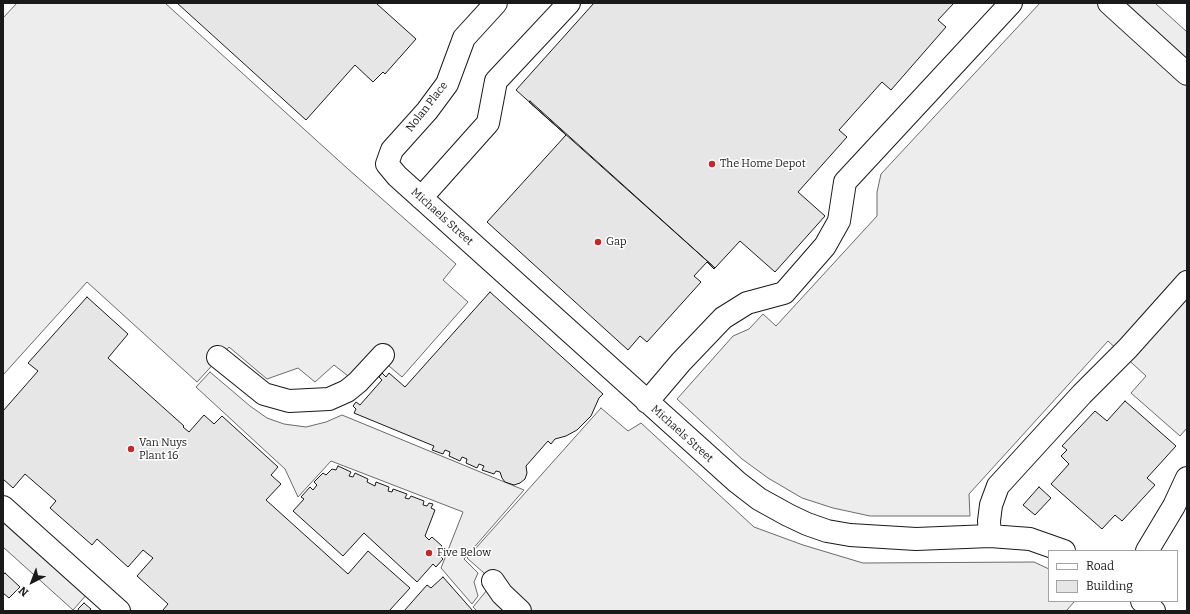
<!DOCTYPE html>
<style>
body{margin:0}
#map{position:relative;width:1190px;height:614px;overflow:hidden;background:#fff;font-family:Bitter,serif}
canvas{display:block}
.frame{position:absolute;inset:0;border:4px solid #1a1a1a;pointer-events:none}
.legend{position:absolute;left:1048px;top:550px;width:130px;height:52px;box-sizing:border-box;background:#fff;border:1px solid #a3a3a3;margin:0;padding:5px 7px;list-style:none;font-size:12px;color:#1a1a1a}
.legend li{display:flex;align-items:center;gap:8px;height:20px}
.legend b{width:20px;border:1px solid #a3a3a3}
.north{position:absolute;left:12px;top:562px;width:40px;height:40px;-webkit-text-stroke:3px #fff;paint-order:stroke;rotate:222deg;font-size:11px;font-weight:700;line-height:16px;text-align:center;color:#1a1a1a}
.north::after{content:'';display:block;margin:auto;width:14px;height:18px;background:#1a1a1a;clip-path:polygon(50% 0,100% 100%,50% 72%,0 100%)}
</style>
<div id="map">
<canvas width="1190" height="614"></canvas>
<div class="frame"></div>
<ul class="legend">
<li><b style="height:5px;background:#fff"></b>Road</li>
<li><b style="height:11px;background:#e6e6e6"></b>Building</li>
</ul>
<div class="north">N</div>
</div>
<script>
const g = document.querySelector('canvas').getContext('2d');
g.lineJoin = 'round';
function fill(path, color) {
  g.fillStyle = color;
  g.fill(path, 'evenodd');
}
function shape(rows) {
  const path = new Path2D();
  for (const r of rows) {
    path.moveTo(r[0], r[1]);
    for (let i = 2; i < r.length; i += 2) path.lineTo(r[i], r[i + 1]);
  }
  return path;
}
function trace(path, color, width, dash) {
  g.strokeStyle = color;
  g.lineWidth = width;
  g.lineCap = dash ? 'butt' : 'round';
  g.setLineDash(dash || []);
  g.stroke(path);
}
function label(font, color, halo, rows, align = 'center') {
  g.font = font + ' Bitter,serif';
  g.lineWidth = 3;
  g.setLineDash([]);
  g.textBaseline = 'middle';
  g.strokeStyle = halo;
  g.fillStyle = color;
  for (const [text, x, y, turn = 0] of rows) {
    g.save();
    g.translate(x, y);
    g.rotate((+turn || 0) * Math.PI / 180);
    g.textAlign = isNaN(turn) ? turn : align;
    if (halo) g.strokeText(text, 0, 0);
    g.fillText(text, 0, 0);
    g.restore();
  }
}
const parking = shape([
 [17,3,165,3,348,169,456,264,443,280,468,302,402,377,383,361,352,379,334,365,315,382,298,368,267,379,229,347,197,382,87,282,3,375,3,18,17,3],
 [1040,3,1155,3,1187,32,1187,428,1180,436,1131,393,1146,376,1108,341,969,494,970,516,870,516,833,508,802,498,768,478,742,459,677,399,733,336,749,329,763,314,776,326,877,216,877,192,881,174,1040,3],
 [210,372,250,406,267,418,284,424,306,427,326,422,342,415,524,490,464,559,478,573,474,582,478,596,472,604,441,568,463,512,331,461,298,497,285,469,196,387,210,372],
 [601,408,628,431,641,423,754,527,803,545,863,563,1034,562,1049,569,1049,601,1075,601,1066,611,477,611,473,607,487,590,484,573,467,558,601,408],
 [3,515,89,592,73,610,3,547,3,515]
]);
fill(parking, '#ededed');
trace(parking, '#6a6a6a', 1);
const building = shape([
 [177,3,378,3,377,4,416,39,385,74,383,72,373,82,355,65,306,120,177,3],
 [594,3,954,3,938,20,946,27,891,90,882,82,839,130,847,137,798,192,825,216,775,272,740,241,715,268,516,90,594,3],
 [530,101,715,268,714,269,707,262,694,276,701,282,647,342,640,336,628,350,487,222,566,135,529,102,530,101],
 [490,292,603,394,599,398,591,416,577,430,566,436,555,439,551,444,548,441,526,466,527,473,525,479,520,483,514,485,505,482,502,478,500,472,496,471,494,474,482,470,484,466,479,464,477,468,466,463,467,459,462,457,460,461,449,456,450,452,445,450,443,454,432,450,434,446,354,413,356,409,353,406,356,402,360,405,382,380,379,377,382,373,386,377,389,373,405,387,490,292],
 [87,297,128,334,108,358,184,426,183,427,189,432,204,415,214,424,222,416,278,467,271,475,281,484,266,500,348,574,368,551,410,588,389,611,165,611,163,610,168,604,137,576,153,558,143,550,128,567,97,539,92,545,50,508,56,501,25,474,13,488,3,479,3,411,38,371,28,363,87,297],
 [1125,401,1176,446,1147,478,1155,485,1122,521,1115,515,1102,529,1051,484,1069,464,1061,456,1067,450,1062,446,1095,411,1107,421,1125,401],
 [338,466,351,472,349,476,353,477,355,473,368,479,367,482,375,486,376,482,389,487,388,491,392,492,393,489,407,494,405,498,409,499,411,496,424,501,423,505,427,506,429,503,433,504,431,508,435,510,425,536,429,540,432,537,442,546,439,549,443,553,440,556,443,559,436,567,433,564,417,582,364,533,343,556,293,511,304,499,301,497,310,487,313,490,317,485,314,482,323,473,326,475,332,469,336,470,338,466],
 [1039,487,1051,498,1035,515,1023,505,1039,487],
 [5,573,20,587,9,598,3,593,3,575,5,573],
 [443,577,473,611,404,611,427,585,431,588,443,577],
 [84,603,91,609,89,611,79,611,78,609,84,603]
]);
fill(building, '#e6e6e6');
trace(building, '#1a1a1a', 1);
const minor = shape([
 [496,3,464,38,447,84,427,111,392,150,387,164,397,176,737,482,759,499,788,515,807,524,827,531,850,535,916,539,990,536,1030,539,1064,551],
 [1109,3,1187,74],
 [421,198,488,123,496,81,569,3],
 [218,357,264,394,289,401,329,399,347,391,358,382,383,355],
 [647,402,681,362,723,318,747,303,784,293,825,246,839,221,845,182,1011,3],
 [3,507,119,611],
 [990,536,989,521,991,505,998,486,1082,394,1128,348,1187,282],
 [1147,551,1174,506,1187,478],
 [493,581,502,594,520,611],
 [1142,601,1154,611]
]);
trace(minor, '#1a1a1a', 24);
trace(minor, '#fff', 22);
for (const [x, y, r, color] of [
 [712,164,4,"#c62828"],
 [598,242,4,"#c62828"],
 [131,449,4,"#c62828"],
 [429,553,4,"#c62828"]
]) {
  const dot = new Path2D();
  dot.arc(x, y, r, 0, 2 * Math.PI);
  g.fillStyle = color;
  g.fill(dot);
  trace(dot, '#fff', 1.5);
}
label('11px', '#1a1a1a', '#fff', [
 ["Nolan Place",427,107,-52],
 ["Michaels Street",442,217,42],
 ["Michaels Street",682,434,42]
]);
label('11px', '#1a1a1a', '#fff', [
 ["The Home Depot",720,164],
 ["Gap",606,242],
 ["Van Nuys",139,443],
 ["Plant 16",139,456],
 ["Five Below",437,553]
], 'left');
</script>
